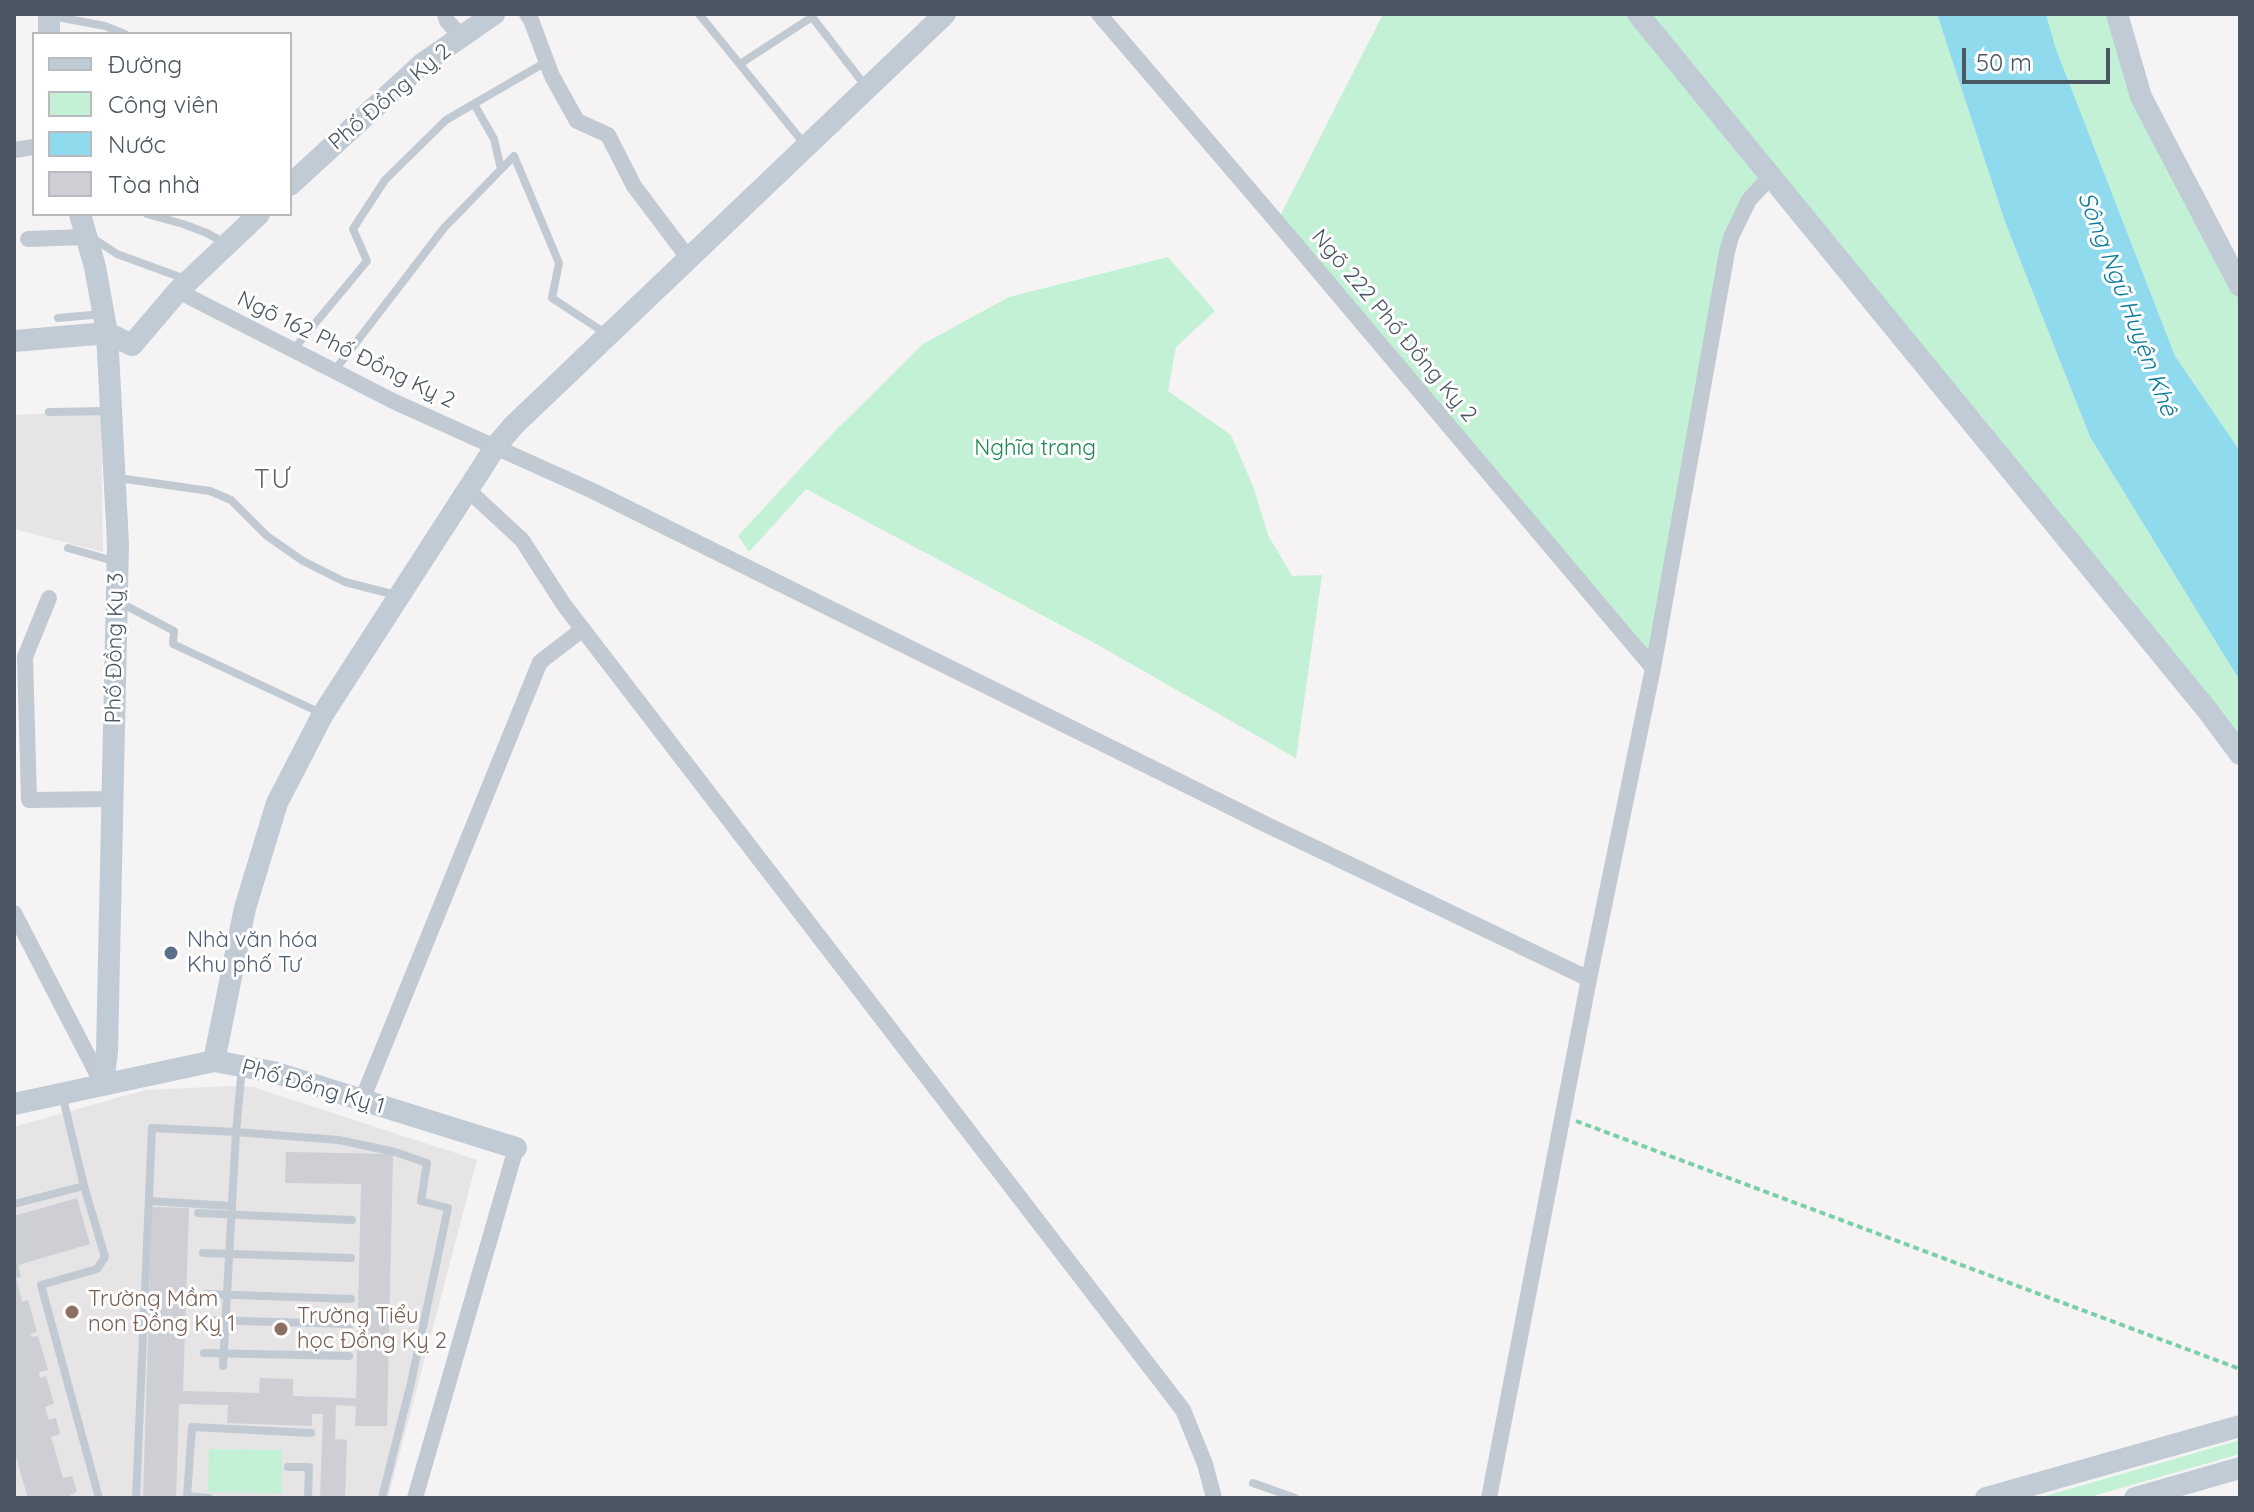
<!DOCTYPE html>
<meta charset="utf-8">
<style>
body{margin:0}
#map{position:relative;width:2254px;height:1512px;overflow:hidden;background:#f5f3f3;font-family:Quicksand,sans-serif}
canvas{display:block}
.frame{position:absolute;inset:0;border:16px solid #4a5661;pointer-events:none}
.legend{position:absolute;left:32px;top:32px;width:260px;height:184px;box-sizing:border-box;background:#fff;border:2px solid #b7bbc0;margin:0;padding:10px 14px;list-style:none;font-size:24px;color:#4a5661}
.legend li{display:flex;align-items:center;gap:16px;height:40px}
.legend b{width:40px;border:2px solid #b7bbc0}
.scale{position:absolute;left:1962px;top:48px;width:148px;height:36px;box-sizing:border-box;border:4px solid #4a5661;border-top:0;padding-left:10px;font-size:24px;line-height:28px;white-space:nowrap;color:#4a5661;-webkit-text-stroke:6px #fff;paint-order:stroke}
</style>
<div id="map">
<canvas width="2254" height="1512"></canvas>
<div class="frame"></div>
<ul class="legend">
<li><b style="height:10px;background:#c1cbd6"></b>Đường</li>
<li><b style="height:22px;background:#c3f1d5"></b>Công viên</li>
<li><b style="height:22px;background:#90daee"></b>Nước</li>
<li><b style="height:22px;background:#cdcfd5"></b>Tòa nhà</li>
</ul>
<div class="scale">50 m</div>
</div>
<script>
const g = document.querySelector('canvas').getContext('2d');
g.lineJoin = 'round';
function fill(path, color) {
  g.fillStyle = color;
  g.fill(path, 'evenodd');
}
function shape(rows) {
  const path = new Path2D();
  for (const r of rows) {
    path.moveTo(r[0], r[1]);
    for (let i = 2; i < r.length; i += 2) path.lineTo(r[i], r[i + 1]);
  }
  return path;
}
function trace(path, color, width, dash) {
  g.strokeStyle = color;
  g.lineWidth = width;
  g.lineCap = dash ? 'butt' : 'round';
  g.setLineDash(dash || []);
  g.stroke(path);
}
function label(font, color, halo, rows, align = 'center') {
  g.font = font + ' Quicksand,sans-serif';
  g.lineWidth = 6;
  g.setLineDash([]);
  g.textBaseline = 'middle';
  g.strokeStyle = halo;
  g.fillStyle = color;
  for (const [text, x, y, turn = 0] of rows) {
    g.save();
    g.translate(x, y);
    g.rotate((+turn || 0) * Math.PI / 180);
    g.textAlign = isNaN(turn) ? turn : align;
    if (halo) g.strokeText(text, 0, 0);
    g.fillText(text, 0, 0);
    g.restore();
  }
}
fill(shape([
 [101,411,103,552,14,529,14,415],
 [233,1086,253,1087,477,1160,388,1498,14,1498,14,1127,145,1090]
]), '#e6e4e5');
fill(shape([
 [1383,14,1937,14,2005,222,2090,437,2240,681,2240,754,1770,178,1741,216,1653,668,1277,222],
 [2046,14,2117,14,2119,22,2240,286,2240,451,2175,356,2056,49],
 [1168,257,1215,311,1176,347,1168,391,1231,435,1254,489,1268,535,1292,576,1322,575,1296,758,1098,645,806,489,749,552,738,536,834,432,923,344,1009,297],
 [2240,1440,2240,1454,2086,1498,2038,1498],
 [209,1449,282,1450,282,1493,208,1492]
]), '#c3f1d5');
fill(shape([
 [1937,14,2046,14,2056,49,2175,356,2240,451,2240,681,2090,437,2005,222]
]), '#90daee');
fill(shape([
 [286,1152,393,1154,387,1426,355,1426,356,1406,336,1405,335,1439,347,1440,345,1498,320,1498,323,1414,312,1414,312,1426,227,1423,228,1405,179,1404,176,1498,143,1498,152,1207,189,1208,183,1391,259,1393,260,1378,293,1379,293,1396,356,1398,361,1184,285,1183],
 [77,1198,90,1244,18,1265,21,1277,16,1278,22,1302,28,1300,37,1332,31,1334,31,1337,38,1336,48,1370,39,1372,40,1378,46,1376,54,1404,45,1407,49,1420,56,1418,60,1434,51,1437,63,1478,72,1476,77,1492,70,1495,71,1498,28,1498,14,1450,14,1216]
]), '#cdcfd5');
trace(shape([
 [1576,1121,2240,1369]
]), '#7ad0a6', 4, [6, 4]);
trace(shape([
 [699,14,806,146],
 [52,16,105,26,125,34],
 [740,64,812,17,867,88],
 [474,104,494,139,501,169],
 [147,214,183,224,207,233,226,244],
 [91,237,117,254,188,280],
 [58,318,103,314],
 [293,350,367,261,353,229,385,180,446,120,546,62],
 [335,370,444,228,514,156,559,263,552,298,608,335],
 [49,412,111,411],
 [118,478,210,491,231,500,267,536,303,561,345,582,396,595],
 [68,548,117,562],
 [121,603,174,631,173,644,323,714],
 [62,1094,84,1186,105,1257,97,1269,41,1285,99,1498],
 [149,1201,232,1206],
 [14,1204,84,1186],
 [198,1213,352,1220],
 [203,1253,351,1258],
 [206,1294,351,1299],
 [204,1320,350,1324],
 [204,1353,349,1356],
 [223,1366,236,1132,339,1140,395,1152,427,1163,421,1201,448,1208,411,1383,382,1498],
 [288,1467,309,1467,308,1498],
 [1253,1483,1295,1498],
 [136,1498,152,1128,236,1132,242,1067],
 [209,1498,187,1496,192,1427,311,1433]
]), '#c1cad2', 8);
trace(shape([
 [445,14,447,21,462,37],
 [527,14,531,20,552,76,577,121,608,135,634,186,689,259],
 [1099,14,1277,222,1653,668],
 [14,150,34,147],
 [28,239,86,237],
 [178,291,395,402,593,491,1263,823,1589,979],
 [468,490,522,540,564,605,1183,1410,1205,1464,1214,1498],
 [49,598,25,657,29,800,112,799],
 [14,913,103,1085],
 [362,1100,540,662,583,629],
 [415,1498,516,1148],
 [1489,1498,1589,979,1653,668,1727,252,1731,237,1749,200,1770,177]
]), '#c1cad2', 16);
trace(shape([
 [49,14,49,34],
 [1638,14,2208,711,2240,754],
 [2117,14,2141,97,2240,286],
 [290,185,422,64,494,14],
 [80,214,95,267,107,333,118,544,107,1051,103,1085],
 [14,341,107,333,132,345,178,291,259,214],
 [214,1061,245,908,277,803,323,714,496,446,514,425,945,14],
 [14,1104,214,1061,273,1072,516,1148],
 [1986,1498,2240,1426],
 [2135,1498,2240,1468]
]), '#c1cbd6', 22);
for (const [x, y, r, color] of [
 [171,953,8,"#5c6f8a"],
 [72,1312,8,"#8d6e63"],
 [281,1329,8,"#8d6e63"]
]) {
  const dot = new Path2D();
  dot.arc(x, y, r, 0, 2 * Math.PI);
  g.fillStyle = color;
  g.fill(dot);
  trace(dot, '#fff', 3);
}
label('22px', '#4a5661', '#fff', [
 ["Phố Đồng Kỵ 2",390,97,-40],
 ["Ngõ 222 Phố Đồng Kỵ 2",1394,326,50],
 ["Ngõ 162 Phố Đồng Kỵ 2",346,350,26],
 ["Phố Đồng Kỵ 3",115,648,-89],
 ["Phố Đồng Kỵ 1",313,1087,16]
]);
label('22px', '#17864f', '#fff', [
 ["Nghĩa trang",1035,448]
]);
label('22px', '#4e5e75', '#fff', [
 ["Nhà văn hóa",187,940],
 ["Khu phố Tư",187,965]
], 'left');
label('22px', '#785e54', '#fff', [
 ["Trường Mầm",88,1299],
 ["non Đồng Kỵ 1",88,1324],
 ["Trường Tiểu",297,1316],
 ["học Đồng Kỵ 2",297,1341]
], 'left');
label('italic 24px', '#0c7c9b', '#fff', [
 ["Sông Ngũ Huyện Khê",2127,304,69]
]);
g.letterSpacing = '2px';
label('26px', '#5f6368', '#fff', [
 ["TƯ",273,480]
]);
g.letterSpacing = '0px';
</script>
